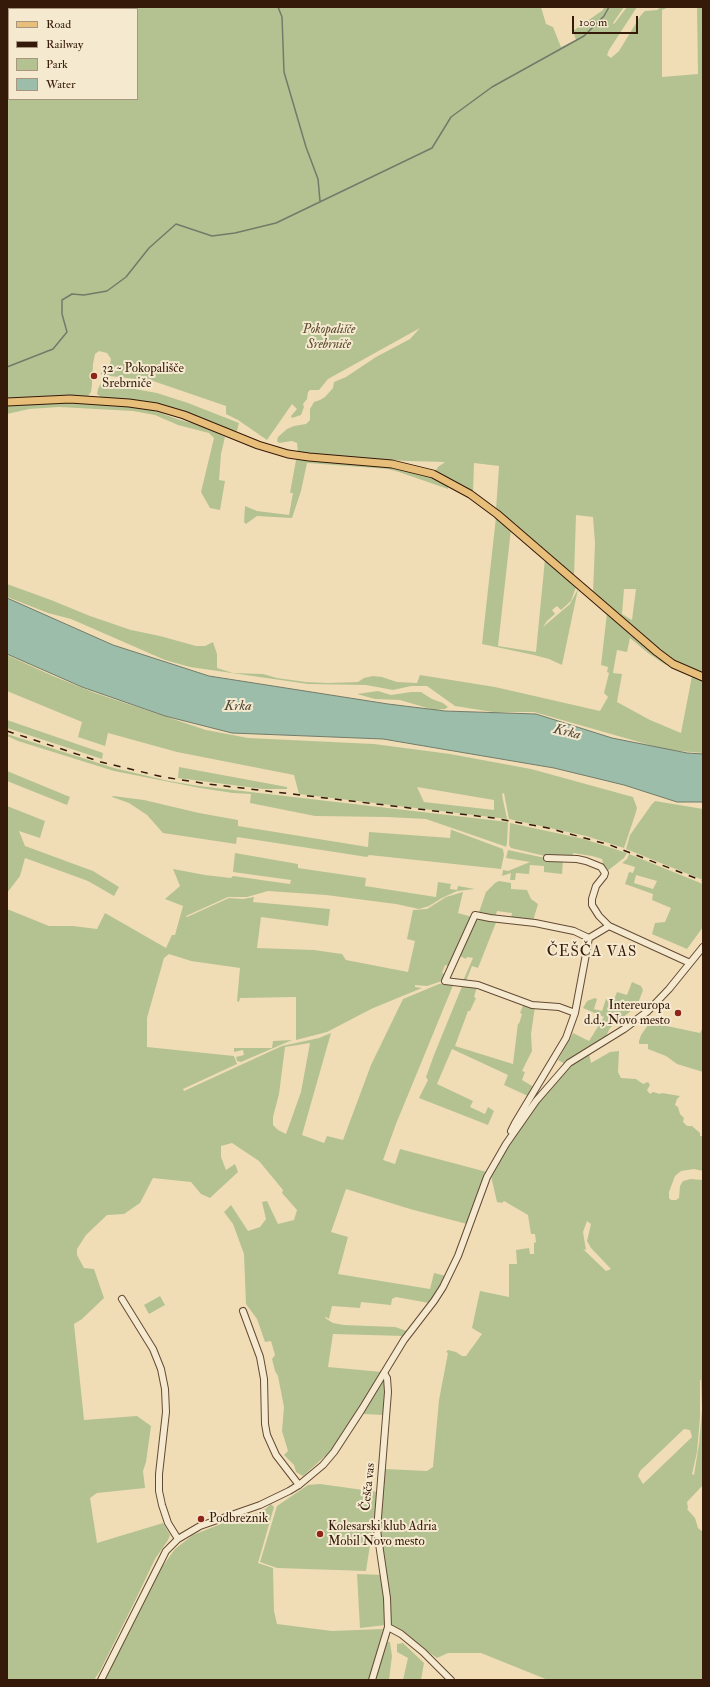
<!DOCTYPE html>
<meta charset="utf-8">
<style>
body{margin:0}
#map{position:relative;width:710px;height:1687px;overflow:hidden;background:#f0ddb6;font-family:"IM FELL Double Pica",serif}
canvas{display:block}
.frame{position:absolute;inset:0;border:8px solid #351909;pointer-events:none}
.legend{position:absolute;left:8px;top:8px;width:130px;height:92px;box-sizing:border-box;background:#f5e9d0;border:1px solid #a89680;margin:0;padding:5px 7px;list-style:none;font-size:12px;color:#351909}
.legend li{display:flex;align-items:center;gap:8px;height:20px}
.legend b{width:20px;border:1px solid #a89680}
.scale{position:absolute;left:572px;top:16px;width:66px;height:18px;box-sizing:border-box;border:2px solid #351909;border-top:0;padding-left:5px;font-size:12px;line-height:14px;white-space:nowrap;color:#351909;-webkit-text-stroke:3px #f5e9d0;paint-order:stroke}
</style>
<div id="map">
<canvas width="710" height="1687"></canvas>
<div class="frame"></div>
<ul class="legend">
<li><b style="height:5px;background:#e8be7b"></b>Road</li>
<li><b style="height:5px;background:#351909"></b>Railway</li>
<li><b style="height:11px;background:#b4c292"></b>Park</li>
<li><b style="height:11px;background:#9bbda9"></b>Water</li>
</ul>
<div class="scale">100 m</div>
</div>
<script>
const g = document.querySelector('canvas').getContext('2d');
g.lineJoin = 'round';
function fill(path, color) {
  g.fillStyle = color;
  g.fill(path, 'evenodd');
}
function shape(rows) {
  const path = new Path2D();
  for (const r of rows) {
    path.moveTo(r[0], r[1]);
    for (let i = 2; i < r.length; i += 2) path.lineTo(r[i], r[i + 1]);
  }
  return path;
}
function trace(path, color, width, dash) {
  g.strokeStyle = color;
  g.lineWidth = width;
  g.lineCap = dash ? 'butt' : 'round';
  g.setLineDash(dash || []);
  g.stroke(path);
}
function label(font, color, halo, rows, align = 'center') {
  g.font = font + ' "IM FELL Double Pica",serif';
  g.lineWidth = 4;
  g.setLineDash([]);
  g.textBaseline = 'middle';
  g.strokeStyle = halo;
  g.fillStyle = color;
  for (const [text, x, y, turn = 0] of rows) {
    g.save();
    g.translate(x, y);
    g.rotate((+turn || 0) * Math.PI / 180);
    g.textAlign = isNaN(turn) ? turn : align;
    if (halo) g.strokeText(text, 0, 0);
    g.fillText(text, 0, 0);
    g.restore();
  }
}
fill(shape([
 [7,7,541,7,546,24,553,27,561,47,576,40,573,31,603,10,604,7,624,7,613,23,614,24,627,7,637,7,609,50,607,55,611,58,619,51,641,15,645,11,657,10,661,7,669,7,662,10,662,77,698,74,697,7,703,7,703,673,679,663,661,652,593,593,595,543,593,517,576,515,574,577,496,510,499,466,474,463,473,493,439,474,436,470,438,467,445,462,407,461,311,454,298,452,297,443,292,441,279,443,277,441,278,437,287,429,294,426,306,424,310,420,310,409,314,402,320,400,325,397,333,388,334,382,346,377,376,357,410,339,420,328,328,379,319,390,310,390,308,392,307,399,303,404,304,407,301,415,292,418,291,416,297,409,292,404,267,440,238,420,226,414,226,406,153,381,101,375,101,372,109,367,111,359,107,353,99,351,95,354,93,364,92,384,91,392,88,396,68,396,7,399],
 [9,9,137,9,137,99,9,99],
 [624,589,636,589,632,620,622,614],
 [101,383,157,393,188,403,239,423,237,431,231,430,207,420,165,406,130,400,101,397,97,394,98,389],
 [68,402,147,408,180,420,197,424,225,437,221,454,219,480,225,481,220,510,210,508,201,492,214,438,209,433,178,425,155,415,133,411,59,407,29,409,7,414,7,405],
 [299,459,379,465,426,475,448,485,448,489,399,472,388,469,307,463,301,491,292,518,257,516,246,524,244,522,245,506,257,511,289,515,293,493,290,493,296,460],
 [496,517,511,529,498,646,536,652,545,559,576,587,571,601,561,610,557,606,552,610,555,614,547,621,543,627,570,604,578,589,562,665,549,659,534,655,482,644],
 [7,584,51,600,90,616,131,630,160,636,196,646,205,646,213,642,217,654,217,668,233,673,263,674,277,678,306,682,328,683,358,682,364,678,373,676,382,677,397,682,417,683,420,675,495,687,600,711,608,697,604,693,609,673,607,672,608,667,601,665,607,613,667,663,666,665,648,653,630,638,627,652,617,650,613,673,622,674,617,702,650,720,681,733,692,676,703,681,703,753,667,750,534,712,493,712,455,706,427,686,411,686,393,690,366,685,308,684,190,667,165,660,71,619,48,613,10,598,7,597],
 [7,655,53,676,95,693,206,730,248,738,374,744,450,754,531,769,633,797,637,808,635,815,624,848,586,836,509,819,504,793,502,794,503,800,507,819,299,794,294,775,177,752,108,733,105,746,78,737,82,722,7,691],
 [417,787,494,800,494,810,424,802],
 [378,691,391,695,411,692,421,692,432,699,443,703,448,707,445,709,434,710,400,700,375,699,357,694],
 [7,720,103,753,102,759,7,728],
 [7,734,114,768,169,781,199,786,508,822,507,843,506,847,504,846,426,819,387,817,315,816,250,803,251,794,233,793,200,788,114,771,18,741,7,736],
 [179,767,287,787,287,789,263,789,178,778],
 [7,771,70,797,67,805,7,781],
 [113,796,144,800,199,813,238,820,238,826,368,847,369,832,450,838,451,829,452,830,503,849,504,855,501,869,369,855,367,857,237,837,236,844,163,833,147,815,129,803,112,797],
 [655,801,703,809,703,880,626,849,630,835,652,804],
 [7,806,45,821,40,838,19,831,25,846,93,871,119,887,114,896,88,881,25,858,20,876,7,893],
 [510,823,584,839,627,853,624,858,606,872,601,866,603,863,602,859,592,856,573,853,573,858,545,856,511,848,509,845],
 [508,850,550,859,563,860,562,874,544,872,544,866,530,865,529,874,516,873,515,880,510,880,511,873,502,876,503,870,508,871,530,862,506,858],
 [235,853,298,864,298,868,366,878,365,886,436,897,438,882,451,884,450,889,457,890,458,886,475,889,457,891,442,898,429,906,419,909,396,904,326,895,268,891,247,897,228,897,186,916,187,917,229,898,243,899,254,897,253,902,330,909,328,926,261,917,257,948,314,950,342,954,346,960,408,972,415,941,407,939,413,910,427,909,446,897,463,892,458,913,472,917,451,967,445,965,442,973,447,975,445,980,427,986,415,985,415,987,422,988,371,1009,327,1032,296,1040,296,997,240,998,239,1002,237,1001,240,968,191,961,169,954,164,958,147,1018,147,1047,234,1056,237,1064,183,1089,184,1091,282,1046,319,1038,331,1033,302,1135,324,1143,327,1136,343,1140,371,1065,403,999,439,984,454,983,396,1124,383,1160,395,1164,400,1149,487,1172,467,1224,410,1209,346,1189,331,1232,348,1237,338,1274,430,1289,434,1273,446,1276,429,1303,396,1297,392,1299,391,1305,361,1302,360,1308,332,1306,329,1319,326,1317,325,1318,333,1323,344,1325,395,1327,407,1331,403,1336,333,1334,328,1367,382,1372,328,1455,324,1457,303,1476,296,1472,294,1465,284,1455,288,1451,282,1431,284,1407,278,1376,275,1371,272,1359,275,1355,271,1341,265,1342,257,1319,246,1304,244,1254,233,1224,224,1212,231,1205,248,1231,260,1227,266,1219,262,1202,267,1201,278,1224,294,1220,297,1210,282,1193,283,1190,259,1161,232,1143,221,1146,221,1157,226,1170,235,1164,238,1172,210,1198,201,1194,191,1182,153,1178,140,1203,124,1214,107,1215,86,1235,77,1249,77,1255,84,1268,94,1269,104,1298,82,1319,74,1324,84,1420,137,1416,151,1426,146,1462,143,1471,145,1488,97,1493,90,1498,97,1543,163,1523,170,1535,168,1540,155,1559,134,1603,100,1671,94,1680,7,1680,7,909,49,926,73,926,97,929,105,913,166,948,172,935,175,935,183,906,165,899,180,886,173,869,205,875,231,878,233,876,290,884,291,880,233,872],
 [310,1043,301,1092,286,1134,278,1130,273,1125,273,1117,279,1094,285,1047],
 [629,854,703,884,703,927,687,949,652,934,655,923,665,922,671,908,652,900,653,894,625,884,629,872,633,873,635,867,622,863,627,859],
 [636,875,657,881,653,889,634,883],
 [499,881,511,883,511,889,527,890,531,899,538,904,533,921,511,919,512,913,497,911,495,918,479,912,486,892,495,883],
 [475,918,497,920,478,968,472,966,466,981,463,981,473,958,467,957,466,959,458,955],
 [632,982,641,986,643,990,637,1006,610,1028,607,1034,607,1037,580,1052,565,1064,558,1060,573,1033,589,1041,604,1017,583,1008,587,1001,595,998,597,999,594,1009,602,1011,606,999,613,1002,617,992,627,995],
 [463,984,477,987,474,997,476,998,470,1011,468,1011,455,1046,513,1064,518,1023,519,1024,522,1014,520,1013,524,1003,535,1007,531,1034,532,1051,522,1071,525,1072,522,1080,534,1087,528,1096,504,1085,508,1075,452,1049,437,1084,473,1101,470,1107,485,1114,488,1107,494,1111,488,1125,419,1098,428,1080,426,1077,434,1055],
 [647,1018,655,1020,662,1025,700,1033,703,1027,703,1072,677,1064,666,1056,648,1049,648,1044,639,1044,639,1041,641,1035,648,1025],
 [292,1040,241,1062,237,1061,236,1057,244,1055,243,1050,234,1052,234,1048,272,1048,273,1041],
 [619,1051,618,1072,621,1078,636,1079,643,1084,648,1082,650,1085,647,1090,650,1094,653,1092,660,1094,662,1093,680,1096,677,1099,675,1105,678,1107,680,1114,684,1118,683,1122,687,1126,692,1126,700,1133,700,1136,703,1136,703,1171,694,1169,681,1171,675,1176,669,1192,669,1198,671,1200,676,1200,679,1198,680,1186,683,1181,691,1179,703,1180,703,1485,687,1502,688,1508,687,1509,695,1518,698,1528,703,1532,703,1680,548,1680,481,1653,448,1653,437,1658,392,1626,380,1527,385,1469,427,1471,433,1467,439,1400,448,1353,446,1352,448,1350,456,1352,462,1356,466,1356,482,1334,472,1328,480,1291,509,1297,509,1264,517,1264,516,1250,529,1248,530,1254,534,1254,534,1243,536,1242,535,1234,531,1234,528,1215,504,1201,502,1203,497,1202,491,1176,508,1146,537,1104,569,1067,589,1053,591,1063,610,1052],
 [587,1221,591,1224,587,1241,591,1248,611,1269,606,1271,583,1249,586,1250,583,1232],
 [700,1380,701,1380,702,1409,699,1444,694,1475,692,1474,697,1452,700,1417],
 [684,1429,690,1430,692,1437,643,1484,638,1476,640,1471],
 [160,1296,165,1305,149,1314,144,1305],
 [382,1383,385,1383,386,1386,384,1415,363,1414],
 [320,1484,378,1492,366,1571,277,1568,260,1562,277,1506,308,1485],
 [271,1504,274,1507,258,1563,273,1568,274,1611,277,1624,332,1631,383,1629,369,1680,105,1680,162,1567,175,1549,193,1535,231,1520,262,1512],
 [357,1574,383,1575,386,1625,360,1628],
 [385,1642,390,1642,392,1656,389,1680,375,1680],
 [403,1643,424,1663,421,1680,403,1680,408,1658,397,1652,397,1644]
]), '#b4c292');
const water = shape([
 [7,598,113,645,209,676,388,704,445,711,536,714,612,738,687,753,703,754,703,802,677,802,624,785,554,768,383,739,232,733,165,716,82,687,7,654,7,598]
]);
fill(water, '#9bbda9');
trace(water, '#727b69', 1);
trace(shape([
 [278,7,282,17,284,72,306,147,318,179,320,201],
 [7,367,53,349,67,332,62,314,62,300,72,294,84,295,107,291,126,277,149,248,176,224,212,236,235,233,276,223,432,148,451,117,492,87,584,36,604,16,609,7]
]), '#727b69', 1.5);
const minor = shape([
 [547,858,577,859,586,861,601,867,605,873,604,876,596,886,592,899,592,905,599,916,609,926,690,963],
 [575,1013,559,1007,532,1005,478,985,445,981,475,915,490,918,535,923,574,931,589,938],
 [511,1131,515,1123,566,1038,575,1013,589,938,609,926],
 [122,1299,153,1349,161,1369,165,1389,166,1412,159,1474,159,1491,162,1505,168,1523,178,1539],
 [243,1311,260,1357,264,1379,265,1424,267,1435,276,1455,299,1485],
 [388,1627,401,1634,423,1652,451,1680],
 [101,1680,166,1551,178,1539,200,1526,260,1505,289,1491,299,1485,323,1465,334,1452,362,1409,404,1340,434,1301,443,1287,458,1256,487,1177,506,1144,536,1101,569,1063,624,1029,648,1011,669,989,703,947],
 [372,1680,388,1627,387,1598,377,1530,388,1392,387,1378,384,1373]
]);
const major = shape([
 [7,402,70,399,129,403,157,407,184,415,258,445,288,454,309,457,392,464,433,474,470,494,497,514,657,652,673,664,703,677]
]);
trace(minor, '#644a34', 8);
trace(major, '#351909', 9);
trace(minor, '#f5e9d0', 6);
trace(major, '#e8be7b', 7);
trace(shape([
 [7,731,101,762,163,777,208,784,494,818,548,828,610,845,703,881]
]), '#351909', 1.5, [7, 7]);
for (const [x, y, r, color] of [
 [94,376,4,"#8f2418"],
 [678,1013,4,"#8f2418"],
 [201,1519,4,"#8f2418"],
 [320,1534,4,"#8f2418"]
]) {
  const dot = new Path2D();
  dot.arc(x, y, r, 0, 2 * Math.PI);
  g.fillStyle = color;
  g.fill(dot);
  trace(dot, '#f5e9d0', 1.5);
}
label('italic 13px', '#5b4c32', '#f5e9d0', [
 ["Pokopališče",329,330],
 ["Srebrniče",329,345]
]);
label('13px', '#351909', '#f5e9d0', [
 ["32 ~ Pokopališče",102,369],
 ["Srebrniče",102,384],
 ["Intereuropa",670,1006,"right"],
 ["d.d., Novo mesto",670,1021,"right"],
 ["Podbreznik",209,1519],
 ["Kolesarski klub Adria",328,1527],
 ["Mobil Novo mesto",328,1542]
], 'left');
label('13px', '#351909', '#f5e9d0', [
 ["Češča vas",369,1487,-84]
]);
label('italic 14px', '#544a39', '#f5e9d0', [
 ["Krka",238,707],
 ["Krka",567,733,13]
]);
g.letterSpacing = '1px';
label('15px', '#351909', '#f5e9d0', [
 ["ČEŠČA VAS",592,953]
]);
g.letterSpacing = '0px';
</script>
